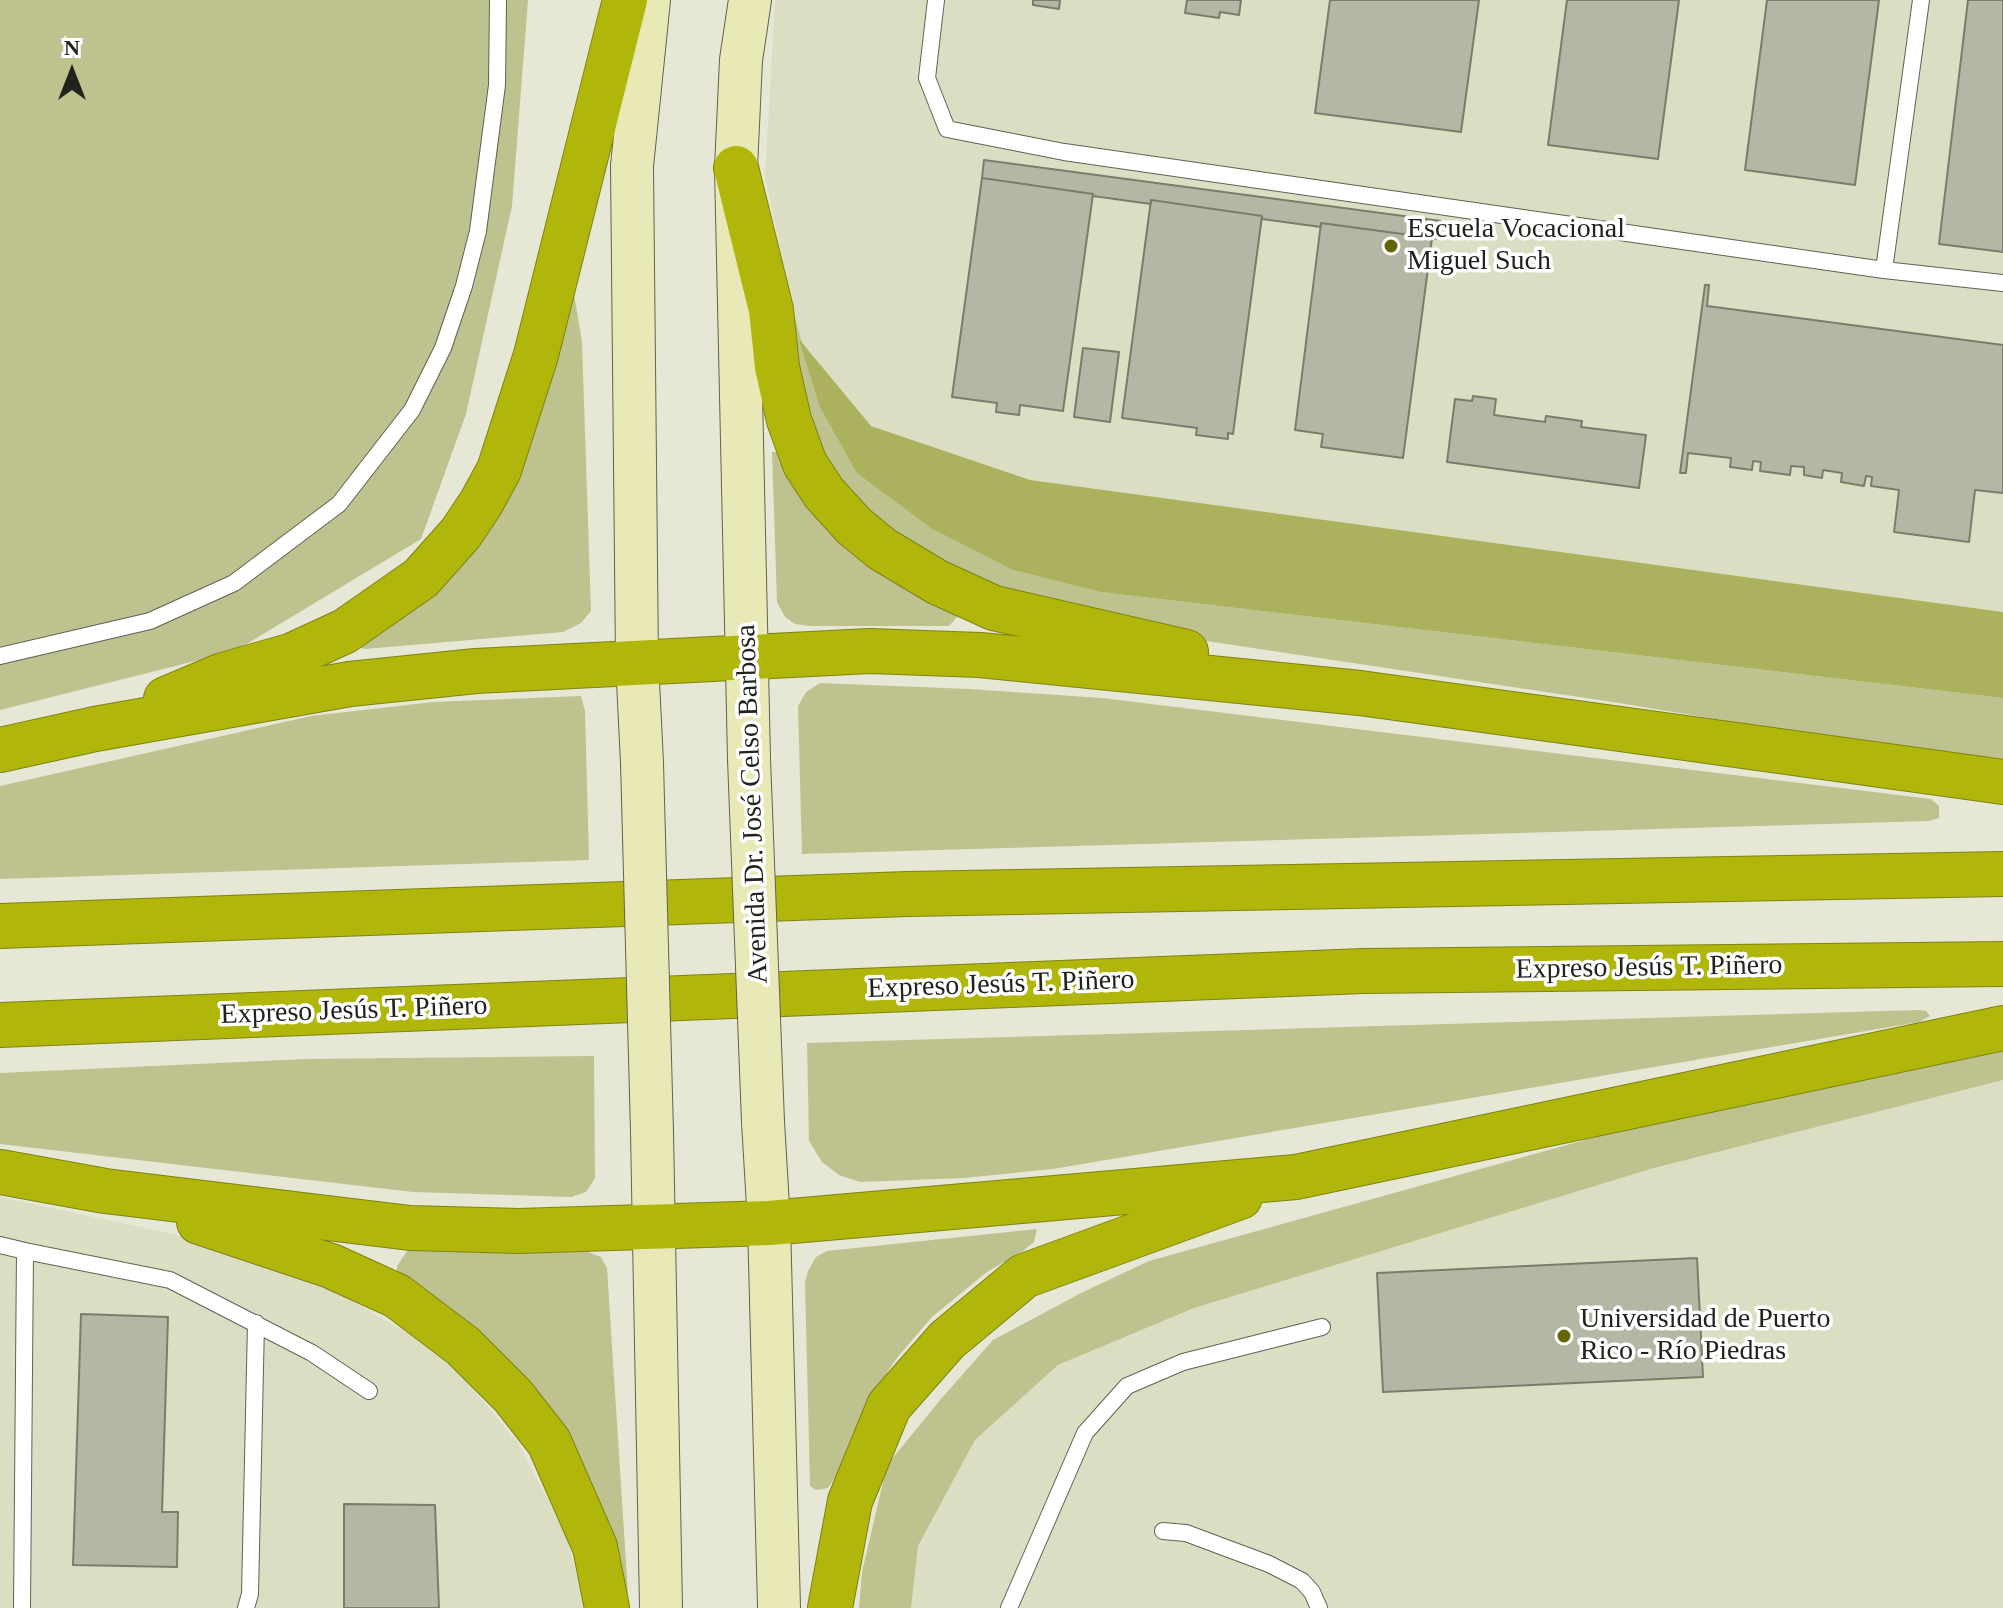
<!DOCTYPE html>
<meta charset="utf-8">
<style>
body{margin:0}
#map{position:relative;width:2003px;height:1608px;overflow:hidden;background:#e6e8d5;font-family:"Times New Roman",serif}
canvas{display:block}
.north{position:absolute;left:32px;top:32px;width:80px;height:80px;-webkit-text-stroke:6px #fff;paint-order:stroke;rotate:0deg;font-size:22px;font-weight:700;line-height:32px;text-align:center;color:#22231c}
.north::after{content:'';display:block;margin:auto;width:28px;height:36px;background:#22231c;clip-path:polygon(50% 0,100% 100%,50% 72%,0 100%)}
</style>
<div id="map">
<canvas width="2003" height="1608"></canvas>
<div class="north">N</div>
</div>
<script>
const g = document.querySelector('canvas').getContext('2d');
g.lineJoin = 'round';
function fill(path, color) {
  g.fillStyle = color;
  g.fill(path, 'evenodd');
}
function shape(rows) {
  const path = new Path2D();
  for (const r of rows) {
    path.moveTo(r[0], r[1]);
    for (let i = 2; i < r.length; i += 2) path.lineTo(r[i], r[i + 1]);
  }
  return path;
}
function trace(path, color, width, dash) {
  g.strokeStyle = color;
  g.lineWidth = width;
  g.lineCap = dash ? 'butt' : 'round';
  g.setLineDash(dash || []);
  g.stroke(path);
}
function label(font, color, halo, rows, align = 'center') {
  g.font = font + ' "Times New Roman",serif';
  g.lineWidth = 7;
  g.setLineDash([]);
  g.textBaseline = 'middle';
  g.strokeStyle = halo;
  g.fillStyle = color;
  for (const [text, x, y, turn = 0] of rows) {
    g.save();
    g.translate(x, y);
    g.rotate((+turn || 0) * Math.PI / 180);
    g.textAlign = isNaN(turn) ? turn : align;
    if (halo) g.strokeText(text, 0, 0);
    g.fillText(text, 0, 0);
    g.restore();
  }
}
fill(shape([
 [775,0,2003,0,2003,612,1030,480,870,426,799,338,765,177],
 [2003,1080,2003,1608,911,1608,918,1546,975,1440,1058,1365,1194,1308,1654,1168],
 [0,1197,210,1242,331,1289,443,1353,518,1443,566,1534,586,1608,0,1608]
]), '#dbdec3');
fill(shape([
 [0,0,528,0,512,206,466,414,421,539,235,651,0,710],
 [574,294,582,342,591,611,581,623,563,632,365,649,353,645,531,440,554,372],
 [794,314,819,405,1013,570,1100,592,2003,698,2003,767,1619,703,1133,630,937,574,814,463,792,335],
 [772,452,783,452,955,606,957,617,949,626,809,626,795,624,785,617,777,602],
 [820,683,969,689,1102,698,1931,799,1939,806,1939,818,1929,821,802,854,798,706,806,692],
 [581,696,585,711,589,860,0,879,0,786,311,716,433,702],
 [1918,1010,1926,1011,1930,1016,1919,1022,1053,1169,964,1178,860,1182,839,1175,822,1162,809,1141,807,1043],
 [2003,1042,2003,1080,1654,1168,1194,1308,1058,1365,975,1440,918,1546,911,1608,859,1608,862,1572,887,1465,941,1399,993,1340,1083,1292,1149,1261,1646,1123],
 [594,1056,595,1178,586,1192,571,1197,413,1192,0,1144,0,1073,306,1059],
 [1037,1229,1034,1242,1023,1251,987,1272,932,1317,896,1359,869,1401,852,1435,839,1471,828,1488,816,1490,810,1486,805,1283,808,1271,816,1257,827,1251],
 [425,1247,510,1252,586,1251,601,1257,607,1268,628,1594,622,1593,609,1537,397,1278,397,1266,407,1251]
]), '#bec28e');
fill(shape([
 [799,339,871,426,1030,480,2003,612,2003,698,1100,592,1013,570,931,528,857,473,819,405]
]), '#acb15d');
const building = shape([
 [1033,0,1060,0,1059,9,1033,5,1033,0],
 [1187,0,1241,0,1239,15,1220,12,1219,18,1185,13,1187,0],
 [1330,0,1479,0,1461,132,1315,113,1330,0],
 [1567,0,1679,0,1658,159,1548,145,1567,0],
 [1767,0,1879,0,1855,185,1745,170,1767,0],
 [1968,0,2003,0,2003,252,1939,244,1968,0],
 [984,160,1441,221,1440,239,1321,223,1321,227,1262,219,1262,216,1151,200,1151,204,1093,196,1093,194,982,178,984,160],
 [982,178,1093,194,1063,411,1020,405,1019,415,996,412,997,403,952,397,982,178],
 [1151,200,1262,216,1233,434,1228,433,1228,439,1196,435,1197,428,1122,418,1151,200],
 [1321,223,1432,238,1403,458,1321,447,1323,434,1295,430,1321,223],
 [1705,285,1709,285,1707,306,2003,345,2003,493,1975,490,1969,542,1894,532,1899,490,1871,486,1872,477,1866,476,1864,486,1841,482,1842,473,1823,470,1822,478,1804,475,1804,467,1791,466,1790,475,1760,471,1761,462,1753,461,1752,470,1730,467,1731,458,1688,453,1686,473,1680,473,1705,285],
 [1083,348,1119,352,1110,422,1074,417,1083,348],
 [1473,396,1496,399,1494,415,1545,422,1546,416,1582,421,1581,427,1646,435,1639,488,1447,462,1455,399,1472,401,1473,396],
 [1697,1258,1703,1377,1383,1392,1377,1273,1697,1258],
 [81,1314,168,1317,162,1512,178,1512,177,1567,73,1565,81,1314],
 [344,1504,435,1505,439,1608,344,1608,344,1504]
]);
fill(building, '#b5b7a5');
trace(building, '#7b7d6b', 2);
const lane = shape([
 [936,0,927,78,947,129,1064,152,1884,270,2003,283],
 [1884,270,1921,0],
 [0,656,150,621,234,583,339,504,412,410,443,348,464,286,478,231,497,85,498,0],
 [0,1245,25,1251,22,1608],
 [25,1251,170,1280,312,1353,369,1391],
 [1163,1531,1186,1533,1269,1564,1302,1581,1312,1592,1319,1608],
 [246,1608,250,1594,256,1323],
 [1009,1608,1085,1433,1127,1386,1183,1362,1322,1327]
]);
const secondary = shape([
 [749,759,736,168,741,60,750,0],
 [642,763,637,661,632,166,649,0],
 [763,1122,769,1223,779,1608],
 [652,1132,661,1608]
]);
const highway = shape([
 [736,168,771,310,777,367,789,420,805,464,824,493,854,526,882,549,937,582,994,608,1186,652],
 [166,699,223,675,293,655,345,631,421,578,461,533,481,503,499,470,536,355,625,0],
 [0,750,95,729,350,684,476,671,870,651,980,655,1360,693,2003,782],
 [0,926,908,894,2003,874],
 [0,1025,1364,971,2003,964],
 [0,1172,105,1191,410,1228,519,1231,769,1223,1296,1177,2003,1028],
 [199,1222,331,1266,397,1296,463,1346,513,1396,549,1442,595,1547,607,1608],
 [830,1608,850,1501,889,1406,947,1340,1024,1276,1240,1197]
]);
trace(lane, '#616252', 18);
trace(secondary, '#616252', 44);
trace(highway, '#7f8311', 46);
trace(lane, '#fff', 16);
trace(secondary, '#e8e9b6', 42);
trace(highway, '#b1b60b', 44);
const secondaryBridge = shape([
 [749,759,763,1122],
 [642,763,652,1132]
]);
trace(secondaryBridge, '#616252', 44, []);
trace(secondaryBridge, '#e8e9b6', 42);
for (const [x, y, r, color] of [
 [1391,246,8,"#626500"],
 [1564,1336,8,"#626500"]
]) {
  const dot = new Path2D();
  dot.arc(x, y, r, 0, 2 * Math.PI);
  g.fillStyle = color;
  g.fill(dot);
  trace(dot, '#fff', 3);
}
label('28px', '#22231c', '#fff', [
 ["Escuela Vocacional",1407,230],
 ["Miguel Such",1407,262],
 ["Universidad de Puerto",1580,1320],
 ["Rico - Río Piedras",1580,1352]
], 'left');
label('28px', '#22231c', '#fff', [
 ["Avenida Dr. José Celso Barbosa",753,804,-92],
 ["Expreso Jesús T. Piñero",1649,968,-1],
 ["Expreso Jesús T. Piñero",1001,985,-2],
 ["Expreso Jesús T. Piñero",354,1011,-2]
]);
</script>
